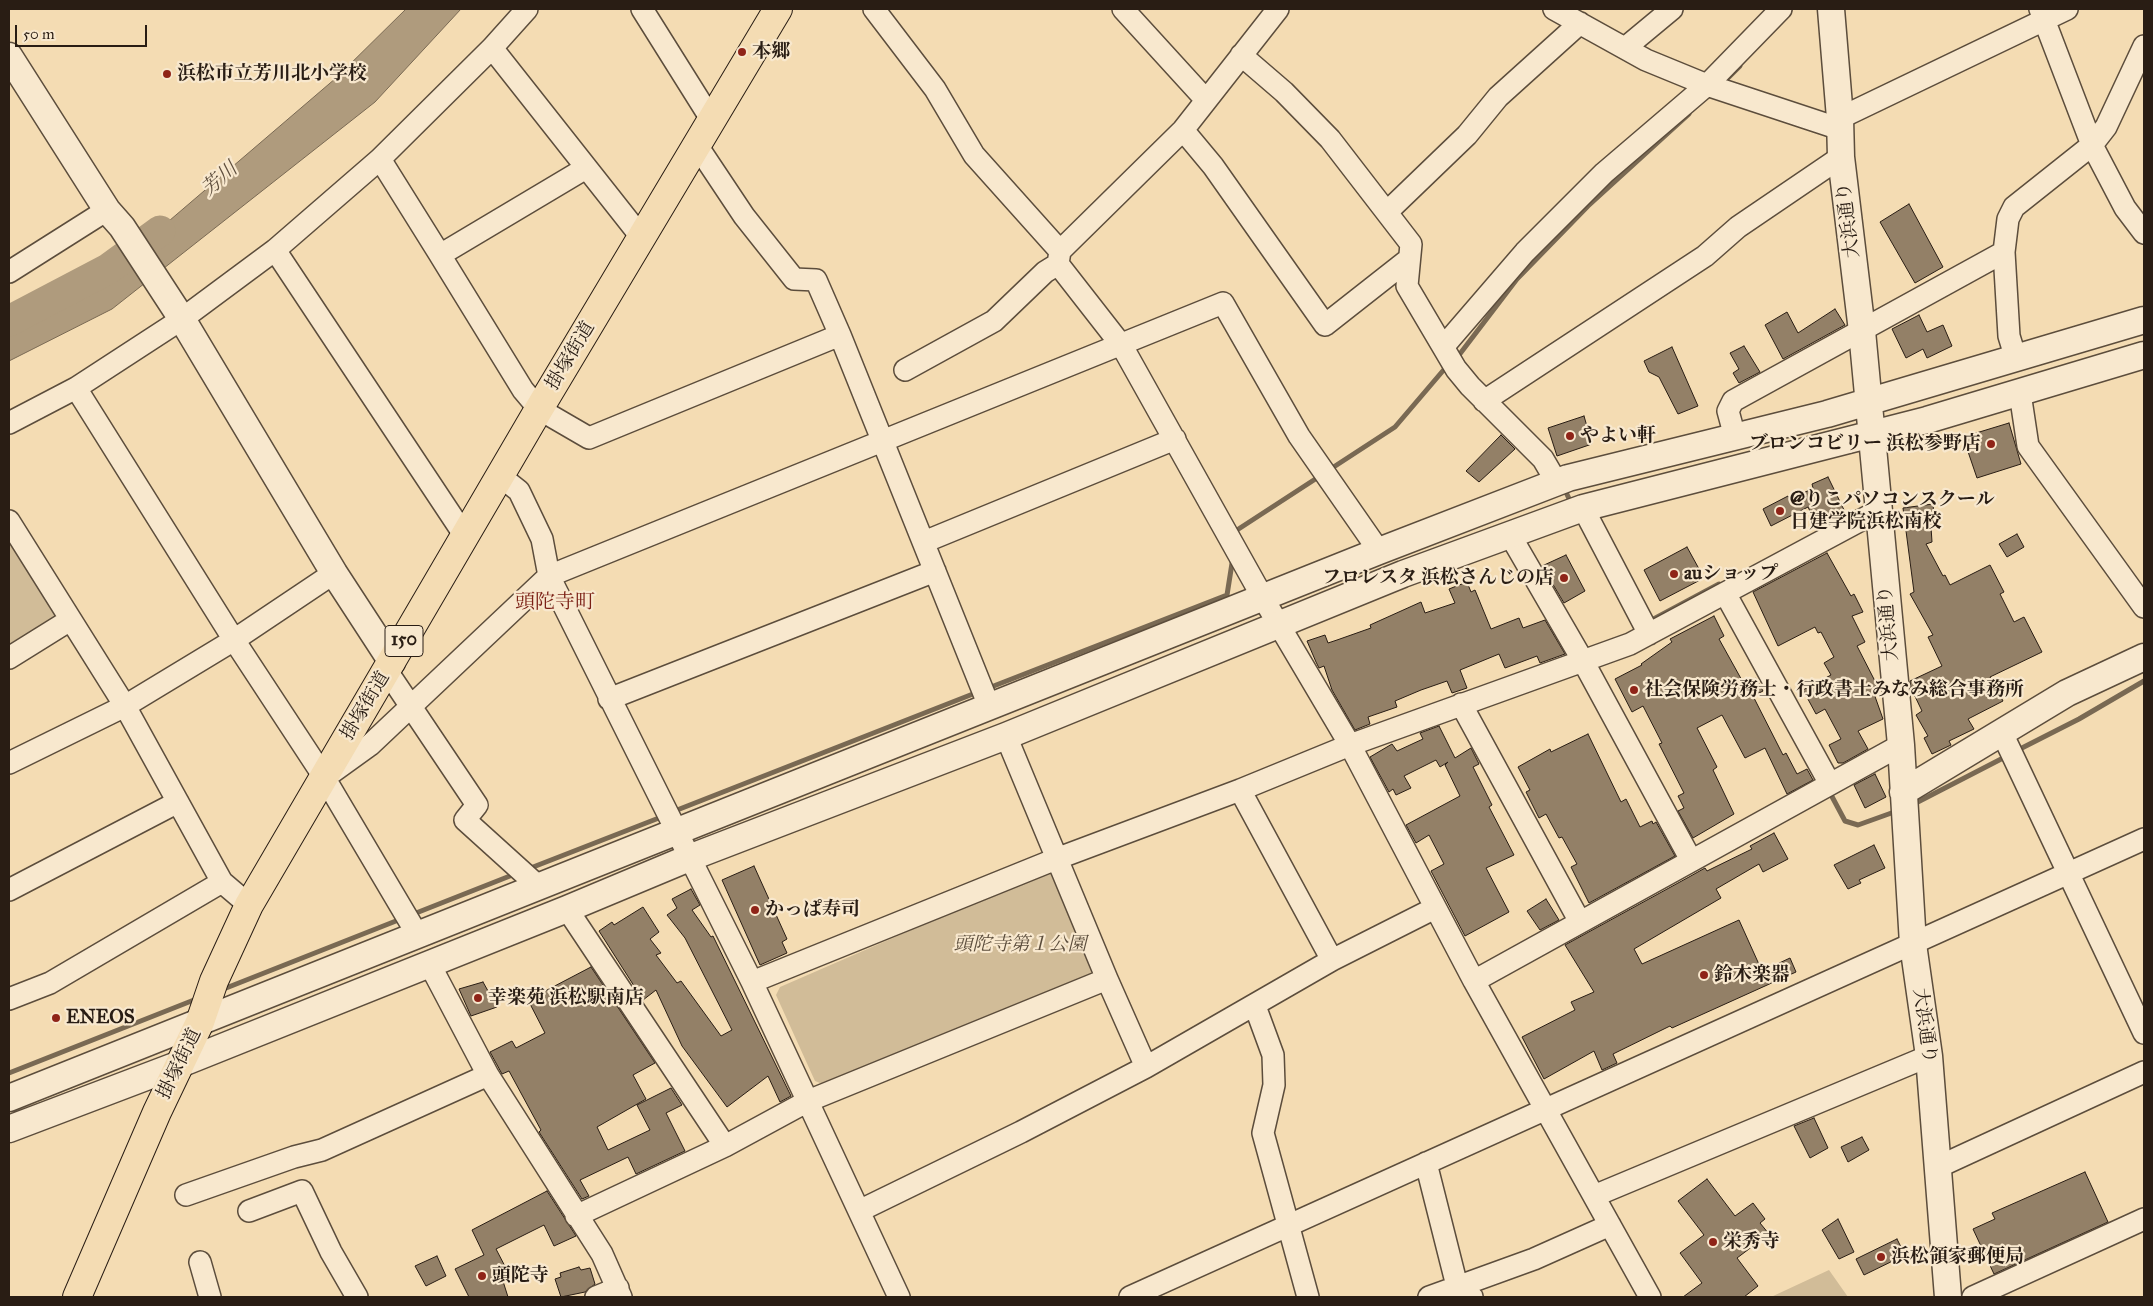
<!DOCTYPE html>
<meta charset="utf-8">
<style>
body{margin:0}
#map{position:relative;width:2153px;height:1306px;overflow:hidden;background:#f4dcb3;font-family:"IM FELL Great Primer",serif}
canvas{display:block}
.frame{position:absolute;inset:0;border:10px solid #291d14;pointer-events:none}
.scale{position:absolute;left:15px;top:25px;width:132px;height:22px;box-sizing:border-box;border:2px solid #291d14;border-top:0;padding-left:6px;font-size:15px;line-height:18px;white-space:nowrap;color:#291d14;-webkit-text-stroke:4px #f8e8ce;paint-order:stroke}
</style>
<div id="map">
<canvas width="2153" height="1306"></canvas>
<div class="frame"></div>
<div class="scale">50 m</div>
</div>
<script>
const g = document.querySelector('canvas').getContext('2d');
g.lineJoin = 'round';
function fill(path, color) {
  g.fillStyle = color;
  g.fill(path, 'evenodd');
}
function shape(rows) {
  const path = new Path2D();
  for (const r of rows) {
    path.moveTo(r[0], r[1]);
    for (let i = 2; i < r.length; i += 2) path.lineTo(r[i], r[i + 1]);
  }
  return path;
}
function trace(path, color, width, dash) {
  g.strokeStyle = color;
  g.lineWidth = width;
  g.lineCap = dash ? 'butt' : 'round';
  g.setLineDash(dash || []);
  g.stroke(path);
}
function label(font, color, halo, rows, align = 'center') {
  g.font = font + ' "IM FELL Great Primer","Noto Serif JP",serif';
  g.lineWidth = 4.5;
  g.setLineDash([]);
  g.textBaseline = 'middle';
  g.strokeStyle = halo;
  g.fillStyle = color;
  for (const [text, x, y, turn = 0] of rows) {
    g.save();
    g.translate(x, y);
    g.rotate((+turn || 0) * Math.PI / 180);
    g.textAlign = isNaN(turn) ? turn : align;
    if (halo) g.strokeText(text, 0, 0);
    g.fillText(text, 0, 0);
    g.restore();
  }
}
fill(shape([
 [9,528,60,614,9,644],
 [1047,871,1055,874,1094,971,1090,979,825,1085,815,1081,776,995,780,987],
 [1829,1270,1848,1297,1771,1297]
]), '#d1bc98');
const water = shape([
 [406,9,461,9,375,102,112,309,9,361,9,325,100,280,336,78,406,9]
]);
fill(water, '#af9b7d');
trace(water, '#796953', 1);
trace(shape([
 [1723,83,1740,66],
 [1456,359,1517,279,1588,206,1689,114],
 [1329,470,1395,427,1447,366],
 [1564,488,1572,505],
 [1236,534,1237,530,1320,476],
 [1648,622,1719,584,1722,589],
 [986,689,1227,595,1233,557],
 [2016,751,2079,719,2144,681],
 [1829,791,1845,821,1858,825,1897,811],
 [1912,805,2007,756],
 [672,812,978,692],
 [528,869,664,816],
 [411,915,515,874],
 [221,990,401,919],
 [9,1073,199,998]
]), '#796953', 5);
trace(shape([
 [9,321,108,269,160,231]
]), '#af9b7d', 31);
const building = shape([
 [1909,204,1943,267,1915,283,1880,222,1909,204],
 [1835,309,1845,325,1783,359,1765,325,1787,312,1798,333,1835,309],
 [1919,315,1927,332,1943,325,1952,346,1927,358,1923,349,1906,358,1892,329,1919,315],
 [1744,346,1760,372,1739,383,1733,373,1739,369,1730,353,1744,346],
 [1672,347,1698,406,1678,414,1659,377,1649,372,1644,361,1672,347],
 [1584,416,1592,444,1557,456,1548,428,1584,416],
 [2009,423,2021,464,1977,478,1963,437,2009,423],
 [1501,435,1515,449,1479,482,1466,471,1501,435],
 [1828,477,1846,514,1818,528,1808,507,1771,526,1763,509,1788,496,1790,500,1813,488,1812,484,1828,477],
 [1933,504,1935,527,1931,527,1932,542,1926,544,1943,576,1945,575,1950,585,1990,565,2004,592,2000,594,2014,622,2024,617,2042,652,1990,677,2003,701,1968,719,1974,729,1949,741,1951,745,1932,754,1924,738,1928,736,1916,715,1922,711,1911,688,1910,681,1942,666,1928,637,1933,635,1910,594,1914,592,1903,508,1933,504],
 [2017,534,2024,547,2007,557,1999,544,2017,534],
 [1687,547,1704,578,1660,601,1644,570,1687,547],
 [1827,553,1851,596,1854,594,1863,612,1852,616,1865,642,1857,646,1877,685,1872,688,1883,719,1858,731,1868,749,1843,763,1838,763,1829,745,1841,739,1825,709,1816,714,1803,690,1831,675,1824,663,1834,657,1821,632,1818,633,1815,627,1778,646,1753,592,1827,553],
 [1566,555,1585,591,1564,603,1542,566,1566,555],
 [1467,582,1471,592,1475,590,1491,629,1519,618,1523,628,1545,620,1565,654,1540,663,1537,656,1505,668,1499,654,1460,670,1467,688,1452,693,1447,681,1421,690,1395,701,1397,707,1368,717,1370,724,1355,730,1332,690,1324,666,1319,668,1316,662,1307,641,1325,635,1328,643,1337,640,1371,628,1370,625,1421,602,1425,613,1455,603,1449,589,1467,582],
 [1714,616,1724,636,1719,639,1744,684,1756,678,1763,691,1753,696,1783,755,1786,753,1797,774,1807,769,1813,780,1787,794,1765,748,1745,758,1722,715,1697,728,1717,767,1713,770,1734,814,1693,838,1678,811,1684,808,1678,796,1684,793,1659,744,1662,743,1643,706,1632,712,1615,679,1642,665,1641,664,1672,642,1670,639,1714,616],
 [1439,726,1455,758,1471,748,1479,764,1473,767,1492,805,1489,807,1514,855,1486,868,1509,912,1465,936,1431,871,1444,864,1429,835,1416,843,1406,825,1460,796,1445,765,1448,762,1440,767,1436,760,1404,776,1411,788,1396,795,1393,789,1389,792,1370,757,1392,744,1397,751,1423,739,1420,733,1439,726],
 [1588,734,1621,802,1626,799,1640,827,1652,821,1653,824,1656,822,1675,856,1589,903,1571,867,1577,864,1562,837,1559,838,1546,814,1539,818,1526,792,1530,790,1518,767,1550,749,1551,752,1588,734],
 [1875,774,1886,797,1865,808,1854,785,1875,774],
 [1774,833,1788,859,1763,872,1759,864,1716,889,1721,898,1634,949,1642,964,1739,920,1762,971,1790,958,1796,972,1672,1028,1670,1026,1613,1054,1617,1063,1602,1070,1594,1051,1544,1079,1522,1037,1575,1010,1571,1002,1594,992,1565,945,1689,877,1705,868,1707,871,1752,849,1750,846,1774,833],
 [1874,845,1885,868,1859,880,1861,883,1848,889,1834,865,1874,845],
 [754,866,787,939,782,942,787,953,760,965,722,880,754,866],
 [691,889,700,905,692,910,711,937,713,936,791,1096,780,1102,768,1076,727,1107,682,1046,656,990,643,1000,599,931,612,922,614,925,643,907,659,932,650,939,661,953,656,955,677,983,681,981,721,1036,732,1030,685,938,667,915,677,908,672,899,691,889],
 [1546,899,1559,920,1540,930,1527,911,1546,899],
 [591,967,655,1063,633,1075,646,1099,597,1127,608,1150,650,1130,637,1105,671,1088,682,1105,666,1113,685,1151,636,1174,628,1157,580,1180,589,1196,582,1199,539,1132,541,1130,509,1071,502,1074,490,1052,512,1041,516,1048,545,1033,528,1000,591,967],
 [483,982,497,1007,471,1016,459,989,483,982],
 [1814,1118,1828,1148,1810,1158,1794,1126,1814,1118],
 [1862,1137,1869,1150,1848,1162,1841,1147,1862,1137],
 [2085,1172,2108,1222,1994,1274,1973,1229,1995,1219,1992,1213,2085,1172],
 [1707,1179,1735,1216,1753,1203,1765,1219,1760,1223,1769,1234,1737,1258,1758,1286,1744,1297,1683,1297,1702,1283,1680,1253,1704,1235,1678,1201,1707,1179],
 [547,1191,576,1236,554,1246,544,1225,496,1249,509,1274,502,1278,508,1297,469,1297,455,1269,484,1255,472,1230,547,1191],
 [1838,1219,1854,1252,1839,1259,1822,1230,1838,1219],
 [1897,1239,1905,1255,1864,1275,1856,1259,1897,1239],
 [437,1256,446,1276,426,1286,415,1266,437,1256],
 [579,1267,581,1270,590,1268,595,1284,585,1292,561,1297,555,1279,561,1277,560,1273,579,1267]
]);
fill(building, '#938067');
trace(building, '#291d14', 1);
const minor = shape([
 [642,9,711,119],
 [874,9,935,89,974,155,1060,251],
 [1123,9,1206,100],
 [1278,9,1183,130,1060,251,1058,264,1122,346,1263,598,1350,745,1474,981,1650,1297],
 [1554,9,1646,60,1707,85,1840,129],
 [2040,9,2092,145,2125,208,2144,233],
 [492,48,642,238],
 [1625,48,1672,9],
 [1241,55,1284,92,1330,139,1411,244,1407,286,1456,369,1470,386,1543,459,1557,483],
 [1840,118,2067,9],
 [1183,130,1213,166,1325,325,1409,259],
 [696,144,744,216,794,279,816,280,840,335],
 [380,159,440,255,586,168],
 [1387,212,1467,135,1498,97,1580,23],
 [275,250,465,536],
 [440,255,523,390,539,409,589,438,840,335,989,706],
 [9,272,107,210],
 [1444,346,1525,252,1604,173,1707,85,1781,9],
 [2016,359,2009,336,2004,252,2008,219,2014,207,2092,145,2106,127,2144,46],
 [905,370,994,321,1045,272,1058,264],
 [76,388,234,640,324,777,417,934],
 [2020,393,2028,446,2144,607],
 [1484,401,1705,256,1738,227,1841,157],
 [9,423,76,388,182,319,275,250,380,159,492,48,527,9],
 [1735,437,1728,411,1733,401,2004,252],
 [500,476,519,491,542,539,549,576,752,982,899,1297],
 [1583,508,1649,634],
 [9,521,125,706,222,882,50,983,9,999],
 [1510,535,1583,661,1691,860],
 [924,542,1175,439],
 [1725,593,1830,784],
 [9,658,70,620],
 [387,671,477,805,465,820,538,886],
 [609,699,935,571],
 [1461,704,1580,922],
 [2002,733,2144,1033],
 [9,763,125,706,234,640,334,573],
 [327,776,370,745,549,576,1223,303,1299,436,1379,551],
 [1240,790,1332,960],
 [222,882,249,905],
 [9,890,178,802],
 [567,909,725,1146],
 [429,963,488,1075,602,1254,621,1297],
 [1107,979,1146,1067],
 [1474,981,1901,745],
 [752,982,1056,859,1240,790,1350,745,1630,644,1878,511],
 [1255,1006,1273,1055,1274,1085,1263,1133,1308,1297],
 [1426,1163,1457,1286,1472,1297],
 [1938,1167,2144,1072],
 [186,1195,294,1157,322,1150,488,1075],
 [1594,1196,1929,1056],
 [249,1211,302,1191,331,1252,357,1297],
 [859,1211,1021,1132,1146,1067,1332,960,1435,908],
 [576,1216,725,1146,808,1101,1107,979,1006,736],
 [200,1262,210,1297],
 [596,1297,618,1288],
 [1130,1297,2144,839],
 [1429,1297,1534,1259,1610,1225],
 [1973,1297,2144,1219]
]);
const tertiary = shape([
 [1831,9,1840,118,1841,157,1862,331,1901,745,1913,944,1929,1056,1948,1297],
 [9,56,107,210,122,227,182,319,334,573,392,662],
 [1903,792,2067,693,2144,657],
 [9,1098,1379,551,1568,478,1827,414,2144,320],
 [9,1129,180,1064,567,909,689,858,1006,736,1403,574,1583,508,1927,420,2144,355]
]);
const trunk = shape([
 [77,1297,157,1112,200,1022,214,981,249,905,539,409,778,9]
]);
trace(minor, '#5c4d3c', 24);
trace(tertiary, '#5c4d3c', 29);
trace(trunk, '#291d14', 30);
trace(minor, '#f8e8ce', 21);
trace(tertiary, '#f8e8ce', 26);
trace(trunk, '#f4dcb3', 28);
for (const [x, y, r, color] of [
 [742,52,5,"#8f2418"],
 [167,74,5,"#8f2418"],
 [1570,436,5,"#8f2418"],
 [1991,444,5,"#8f2418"],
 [1780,511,5,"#8f2418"],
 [1674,574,5,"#8f2418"],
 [1564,578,5,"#8f2418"],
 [1634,690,5,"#8f2418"],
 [755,910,5,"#8f2418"],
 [1704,975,5,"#8f2418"],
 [478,998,5,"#8f2418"],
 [56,1018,5,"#8f2418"],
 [1713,1242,5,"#8f2418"],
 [1881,1257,5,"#8f2418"],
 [482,1276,5,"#8f2418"]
]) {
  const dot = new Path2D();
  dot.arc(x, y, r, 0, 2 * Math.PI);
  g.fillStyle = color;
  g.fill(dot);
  trace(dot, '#f8e8ce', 2);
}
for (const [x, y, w] of [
 [404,641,38]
]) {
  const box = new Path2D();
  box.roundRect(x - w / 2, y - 15.5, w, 31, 4);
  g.fillStyle = '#f8e8ce';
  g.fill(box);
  trace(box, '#291d14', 1);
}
label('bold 18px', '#291d14', null, [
 ["150",404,641]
]);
label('bold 19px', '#291d14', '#f8e8ce', [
 ["本郷",752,52],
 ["浜松市立芳川北小学校",177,74],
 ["やよい軒",1580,436],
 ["ブロンコビリー 浜松参野店",1981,444,"right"],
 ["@りこパソコンスクール",1790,500],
 ["日建学院浜松南校",1790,522],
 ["auショップ",1684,574],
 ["フロレスタ 浜松さんじの店",1554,578,"right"],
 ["社会保険労務士・行政書士みなみ総合事務所",1644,690],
 ["かっぱ寿司",765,910],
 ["鈴木楽器",1714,975],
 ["幸楽苑 浜松駅南店",488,998],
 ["ENEOS",66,1018],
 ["栄秀寺",1723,1242],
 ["浜松領家郵便局",1891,1257],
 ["頭陀寺",492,1276]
], 'left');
label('19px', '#291d14', '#f8e8ce', [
 ["大浜通り",1849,220,-97],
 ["掛塚街道",571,356,-59],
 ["大浜通り",1889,623,-95],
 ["掛塚街道",366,706,-59],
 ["大浜通り",1924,1026,82],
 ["掛塚街道",180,1064,-64]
]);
label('italic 19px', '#5b4d3c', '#f8e8ce', [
 ["頭陀寺第１公園",1020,945]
]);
label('italic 20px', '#5f4f3e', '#f8e8ce', [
 ["芳川",220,180,-41]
]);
label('20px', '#7a1f14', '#f8e8ce', [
 ["頭陀寺町",555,603]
]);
</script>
